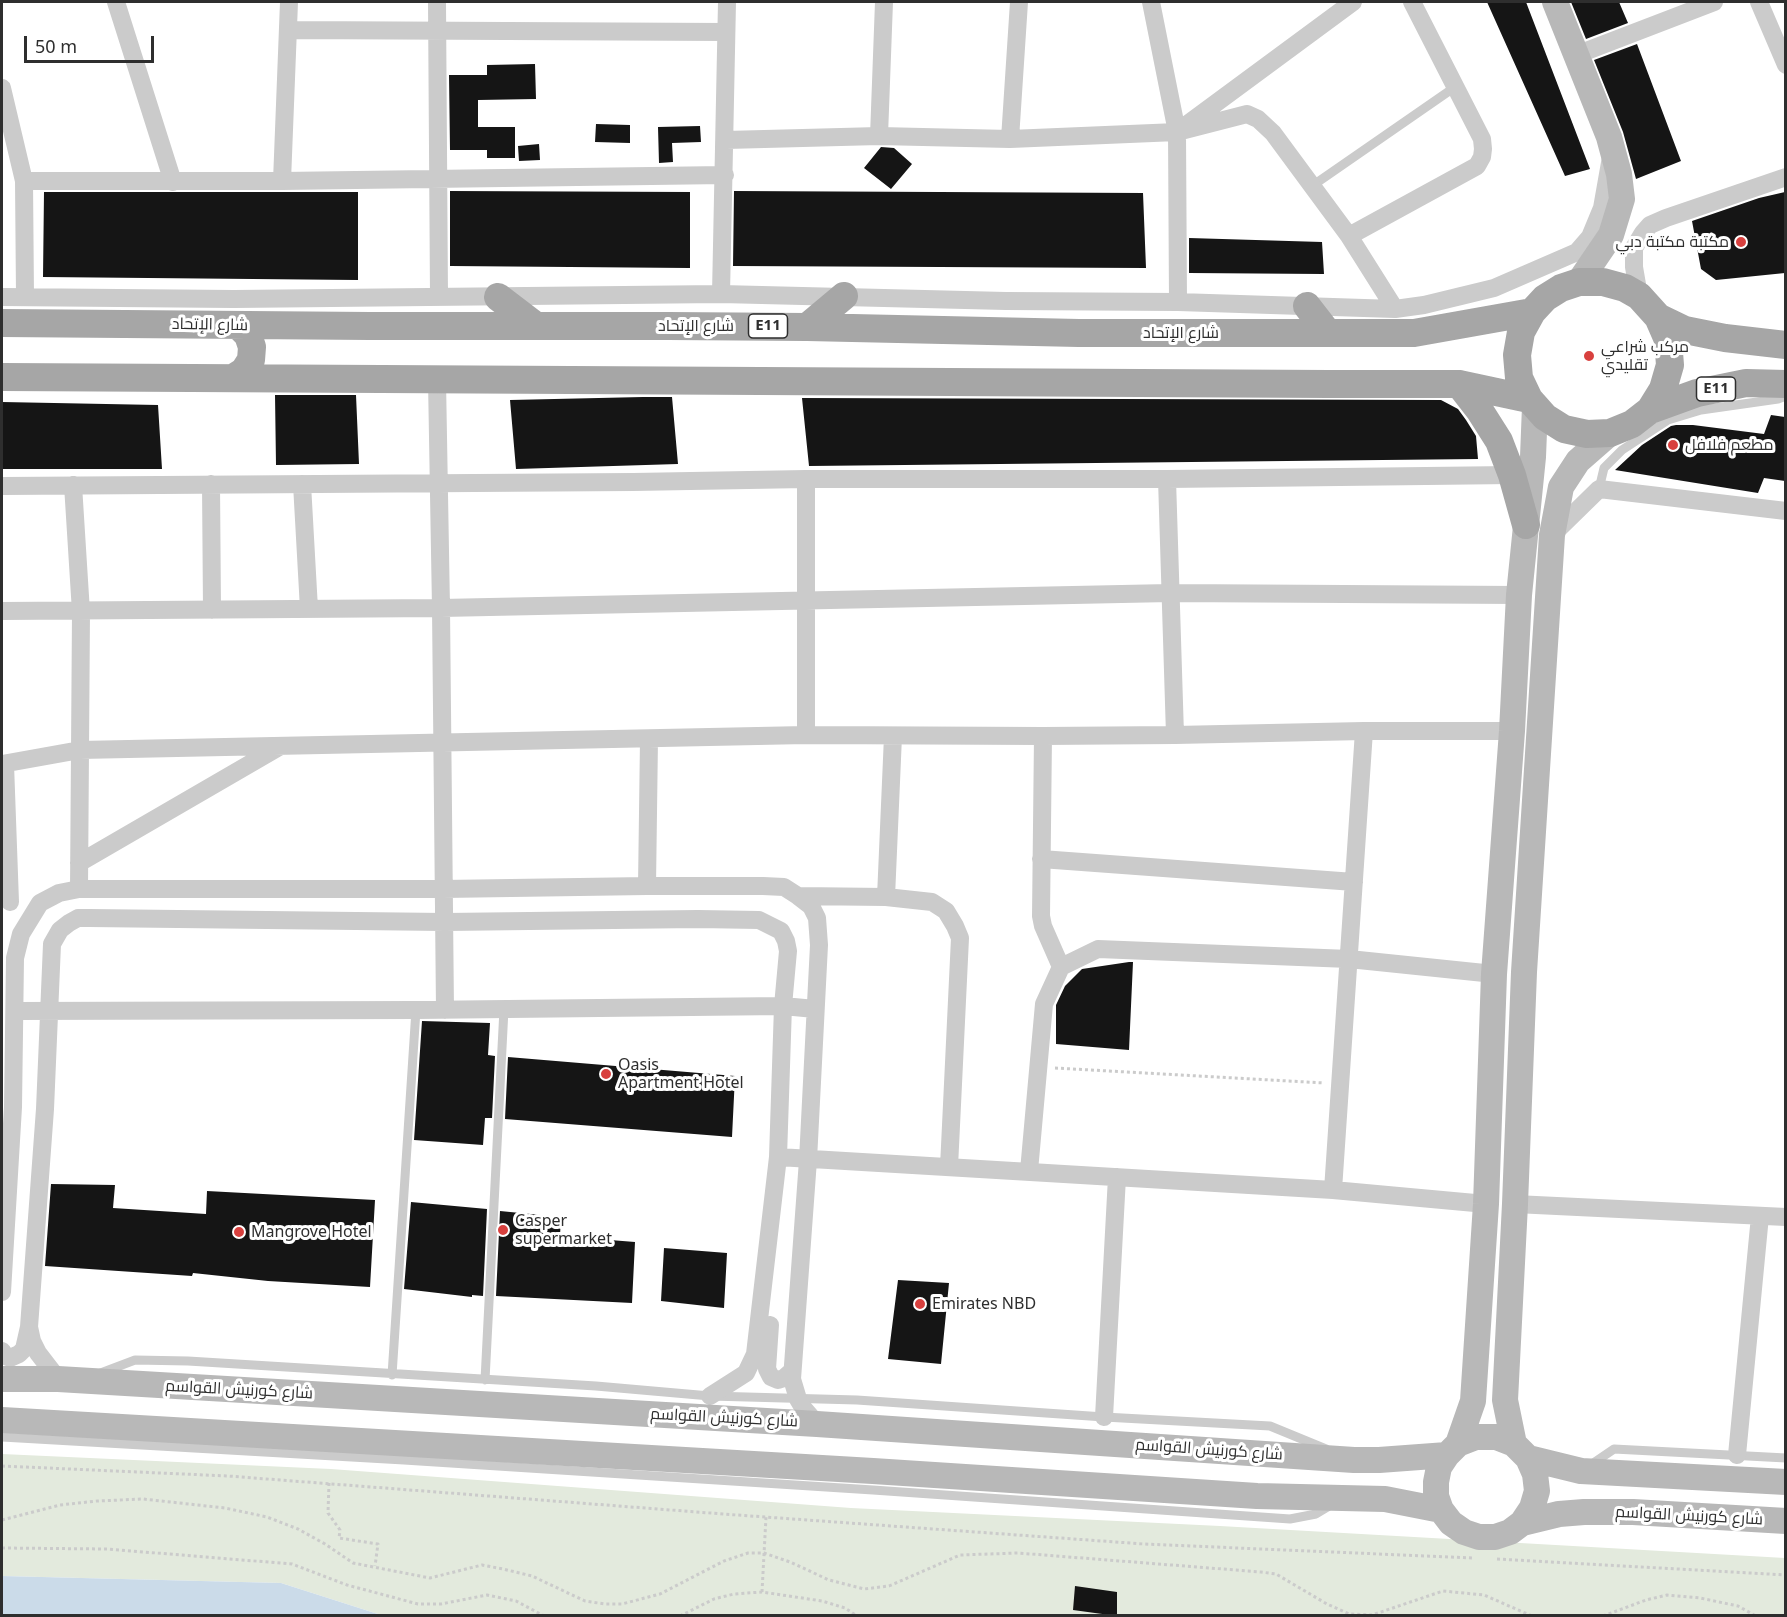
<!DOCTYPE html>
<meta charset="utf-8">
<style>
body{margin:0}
#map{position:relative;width:1787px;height:1617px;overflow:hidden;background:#fff;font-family:"Noto Sans",sans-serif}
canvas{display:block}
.frame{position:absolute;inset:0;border:3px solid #2e2e2e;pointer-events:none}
.scale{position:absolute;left:24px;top:36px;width:130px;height:27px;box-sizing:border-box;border:3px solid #2e2e2e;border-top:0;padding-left:8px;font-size:18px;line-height:21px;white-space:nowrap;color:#2e2e2e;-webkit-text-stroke:4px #fff;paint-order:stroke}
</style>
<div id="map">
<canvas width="1787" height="1617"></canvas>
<div class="frame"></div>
<div class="scale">50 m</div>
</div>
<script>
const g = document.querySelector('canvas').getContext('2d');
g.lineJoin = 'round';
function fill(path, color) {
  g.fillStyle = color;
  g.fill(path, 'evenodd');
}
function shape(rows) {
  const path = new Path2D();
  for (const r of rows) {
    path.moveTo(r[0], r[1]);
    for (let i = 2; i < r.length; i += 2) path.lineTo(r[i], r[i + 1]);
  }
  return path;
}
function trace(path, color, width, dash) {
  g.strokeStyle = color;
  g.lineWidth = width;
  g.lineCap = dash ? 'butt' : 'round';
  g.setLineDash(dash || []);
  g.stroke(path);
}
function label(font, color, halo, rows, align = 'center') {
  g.font = font + ' "Noto Sans",Cairo,sans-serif';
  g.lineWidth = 6;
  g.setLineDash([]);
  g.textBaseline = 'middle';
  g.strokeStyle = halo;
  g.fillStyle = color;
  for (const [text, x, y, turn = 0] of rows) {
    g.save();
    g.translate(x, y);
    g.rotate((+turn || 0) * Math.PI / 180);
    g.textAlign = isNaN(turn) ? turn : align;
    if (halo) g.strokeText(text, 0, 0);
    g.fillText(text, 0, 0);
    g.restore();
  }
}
fill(shape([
 [2,1454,331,1469,851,1508,1220,1526,1785,1558,1785,1615,381,1615,281,1583,2,1576]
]), '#e3eadd');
fill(shape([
 [2,1576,281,1583,381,1615,2,1615]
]), '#cbdbe9');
fill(shape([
 [1487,2,1526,2,1590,169,1565,176],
 [1571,2,1619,2,1628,23,1586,39],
 [1637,44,1681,161,1636,179,1623,132,1594,60],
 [535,64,536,99,478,100,478,127,515,127,515,158,487,158,487,150,450,150,449,75,487,75,487,65],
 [596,124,630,125,630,143,595,142],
 [700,126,701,142,672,143,673,162,659,163,658,127],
 [539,144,540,160,519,161,518,146],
 [881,147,894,148,912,164,891,189,864,168],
 [450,191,690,192,690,268,450,266],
 [734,191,1143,193,1146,268,733,266],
 [44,192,358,192,358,280,43,277],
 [1785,192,1785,273,1716,280,1701,269,1692,221,1759,198],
 [1189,238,1322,242,1324,274,1189,273],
 [275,395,356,395,359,464,276,465],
 [643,397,672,397,678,464,516,469,510,400],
 [802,398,1441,400,1458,409,1466,420,1476,436,1478,459,809,466],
 [2,402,158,405,162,469,2,469],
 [1771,415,1785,417,1785,481,1764,478,1758,493,1615,470,1642,445,1671,426,1676,425,1693,425,1764,434],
 [1129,962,1133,962,1129,1050,1056,1044,1056,1005,1065,986,1082,969],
 [422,1021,490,1023,488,1055,495,1056,492,1118,485,1118,483,1145,414,1140],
 [508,1057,735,1076,732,1137,505,1119],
 [51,1184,115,1185,113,1208,206,1214,207,1191,375,1200,370,1287,268,1281,193,1273,192,1276,45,1266],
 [411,1202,487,1209,483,1296,472,1295,472,1297,404,1289],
 [500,1211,561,1217,560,1236,635,1242,632,1303,496,1296],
 [664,1248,727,1253,724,1308,661,1301],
 [898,1280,949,1283,941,1364,888,1359],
 [1075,1586,1117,1592,1117,1616,1073,1610]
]), '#151515');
trace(shape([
 [1055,1068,1324,1083],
 [2,1466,228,1476,723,1514,1144,1544,1473,1558],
 [329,1483,328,1513,340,1530,339,1538,378,1544,375,1566],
 [2,1520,60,1505,97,1501,143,1499,225,1508,267,1517,298,1529,325,1544,353,1563,430,1578,482,1565,503,1569,532,1576,585,1601,605,1604,622,1604,660,1594,724,1561,748,1553,764,1553,790,1562,829,1580,864,1589,889,1586,960,1555,1018,1553,1261,1572,1276,1574,1327,1604,1349,1614,1372,1615,1443,1591,1484,1595,1532,1616],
 [2,1548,107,1549,292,1564,347,1585,418,1604,441,1604,487,1595,516,1601,544,1616],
 [1497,1559,1786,1575],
 [762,1592,766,1517],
 [680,1616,714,1599,734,1594,762,1592,822,1601,845,1608,857,1616],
 [1603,1616,1646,1600,1667,1595,1700,1598,1738,1606,1756,1616]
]), '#cbcbcb', 3, [3, 3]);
trace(shape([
 [1312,186,1455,87],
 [1599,489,1604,468,1622,450,1668,420,1701,410,1778,399,1786,396],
 [98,1374,135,1360,188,1361,596,1386,710,1396,857,1400,1104,1417,1270,1426,1326,1449],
 [392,1375,416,1010],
 [485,1380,504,1009],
 [2,1437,404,1460,873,1490,1290,1519,1316,1514,1331,1505],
 [1589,1466,1614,1449,1786,1458]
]), '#cbcbcb', 9);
trace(shape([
 [116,2,173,182],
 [437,2,439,297],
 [1151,2,1177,132,1178,302],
 [1759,2,1786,65],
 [288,30,726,32],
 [1576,55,1714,2],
 [2,88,24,181,25,296],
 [1185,126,1353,2],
 [879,136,884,2],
 [1010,139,1019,2],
 [726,140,879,136,1010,139,1177,132,1247,114,1258,119,1273,133,1349,236,1395,309],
 [24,181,282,181,725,175],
 [282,181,289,2],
 [1349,236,1477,166,1482,157,1483,149,1482,139,1412,2],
 [721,294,727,2],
 [1639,296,1634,267,1634,248,1643,233,1650,225,1666,218,1786,177],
 [2,297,234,299,721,294,1006,301,1178,302,1395,309,1424,305,1494,288,1577,252,1590,237,1602,208,1611,157],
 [437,380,441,608,445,1010],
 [806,479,806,735],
 [1167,479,1175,735],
 [211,484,212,610],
 [302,484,309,609],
 [73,485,81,612,79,889],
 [2,486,633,482,806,479,1167,479,1512,475],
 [1552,535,1599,489,1786,511],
 [2,611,441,608,1170,593,1519,595],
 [1043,736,1041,916,1043,926,1061,967],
 [2,764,80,750,806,735,1043,736,1175,735,1364,731,1512,731],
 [5,764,10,902],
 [1041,859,1354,882],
 [79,863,279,747],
 [647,886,649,739],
 [798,896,886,897,932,902,946,911,955,926,960,938,949,1167],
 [886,897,893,736],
 [15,1011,416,1010,783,1006,815,1009],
 [778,1157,1333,1190,1486,1204],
 [1029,1171,1044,1004,1061,967,1098,949,1349,959,1494,974],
 [1333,1190,1364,731],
 [1515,1204,1786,1217],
 [2,1292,13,1107,15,958,21,934,40,903,59,893,79,889,443,889,647,886,763,886,784,887,798,896,811,906,817,918,819,945,808,1160,792,1379,798,1399,804,1409,817,1424],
 [770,1325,767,1369,771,1377,778,1380,784,1378,792,1371],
 [2,1351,5,1356,10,1358,19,1354,24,1349,29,1327],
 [58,1379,38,1353,32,1341,29,1327,45,1109,52,944,60,930,69,923,78,918,89,918,445,922,698,919,759,920,781,931,786,941,788,951,783,1006,778,1157,755,1354,746,1373,710,1396],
 [1104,1417,1117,1177],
 [1737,1455,1760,1216]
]), '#cbcbcb', 18);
trace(shape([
 [1555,2,1609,137,1619,174,1622,199,1611,235,1579,282],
 [2,1379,58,1379,817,1424,1354,1460,1379,1460,1447,1455],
 [2,1420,873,1471,1257,1496,1385,1499,1441,1510],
 [1458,1444,1476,1437,1496,1437,1514,1444,1528,1458,1535,1474,1537,1491,1532,1508,1522,1523,1510,1532,1495,1537,1479,1537,1464,1532,1451,1523,1441,1510,1436,1496,1436,1482,1439,1467,1447,1455,1458,1444,1473,1401,1486,1204,1494,974,1512,731,1519,595,1533,457,1535,406],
 [1514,1444,1505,1400,1515,1204,1524,972,1552,535,1561,487,1578,461,1610,433],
 [1528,1458,1581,1471,1786,1482],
 [1522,1523,1559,1514,1584,1512,1633,1512,1786,1521]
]), '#b8b8b8', 26);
trace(shape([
 [498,297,536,326],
 [1307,306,1328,333],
 [1658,317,1668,340,1670,365,1663,389,1650,410,1632,424,1610,433,1587,434,1564,429,1545,417,1529,399,1519,378,1517,355,1521,332,1532,312,1545,298,1561,288,1579,282,1603,282,1625,288,1639,296,1658,317,1685,330,1725,338,1786,345],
 [2,323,370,326,668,326,807,327,1079,333,1414,333,1532,312],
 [807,327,844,296],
 [2,377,1329,384,1459,384,1529,399],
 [233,378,244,371,251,360,252,347,248,335,239,326],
 [1459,384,1480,411,1499,441,1512,475,1526,525],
 [1650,410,1697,393,1746,383,1786,384]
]), '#a6a6a6', 28);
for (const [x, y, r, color] of [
 [1741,242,6,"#d8403e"],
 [1589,356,6,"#d8403e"],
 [1673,445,6,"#d8403e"],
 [606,1074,6,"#d8403e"],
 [503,1230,6,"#d8403e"],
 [239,1232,6,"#d8403e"],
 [920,1304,6,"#d8403e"]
]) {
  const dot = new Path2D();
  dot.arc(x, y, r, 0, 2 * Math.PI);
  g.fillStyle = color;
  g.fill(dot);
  trace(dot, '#fff', 2);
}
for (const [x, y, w] of [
 [768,326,39],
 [1716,389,39]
]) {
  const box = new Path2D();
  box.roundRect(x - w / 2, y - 12, w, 24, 4.5);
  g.fillStyle = '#fff';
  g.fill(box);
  trace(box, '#2e2e2e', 1.5);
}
label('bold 15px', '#2e2e2e', null, [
 ["E11",768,326],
 ["E11",1716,389]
]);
label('16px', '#2e2e2e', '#fff', [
 ["مكتبة مكتبة دبي",1729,242,"right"],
 ["مركب شراعي",1601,347],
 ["تقليدي",1601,365],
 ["مطعم فلافل",1685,445],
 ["Oasis",618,1065],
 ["Apartment Hotel",618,1083],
 ["Casper",515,1221],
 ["supermarket",515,1239],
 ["Mangrove Hotel",251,1232],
 ["Emirates NBD",932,1304]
], 'left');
label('16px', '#2e2e2e', '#fff', [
 ["شارع الإتحاد",210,325,1],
 ["شارع الإتحاد",696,326],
 ["شارع الإتحاد",1181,333],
 ["شارع كورنيش القواسم",239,1390,3],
 ["شارع كورنيش القواسم",724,1418,3],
 ["شارع كورنيش القواسم",1209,1450,4],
 ["شارع كورنيش القواسم",1689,1516,3]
]);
</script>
